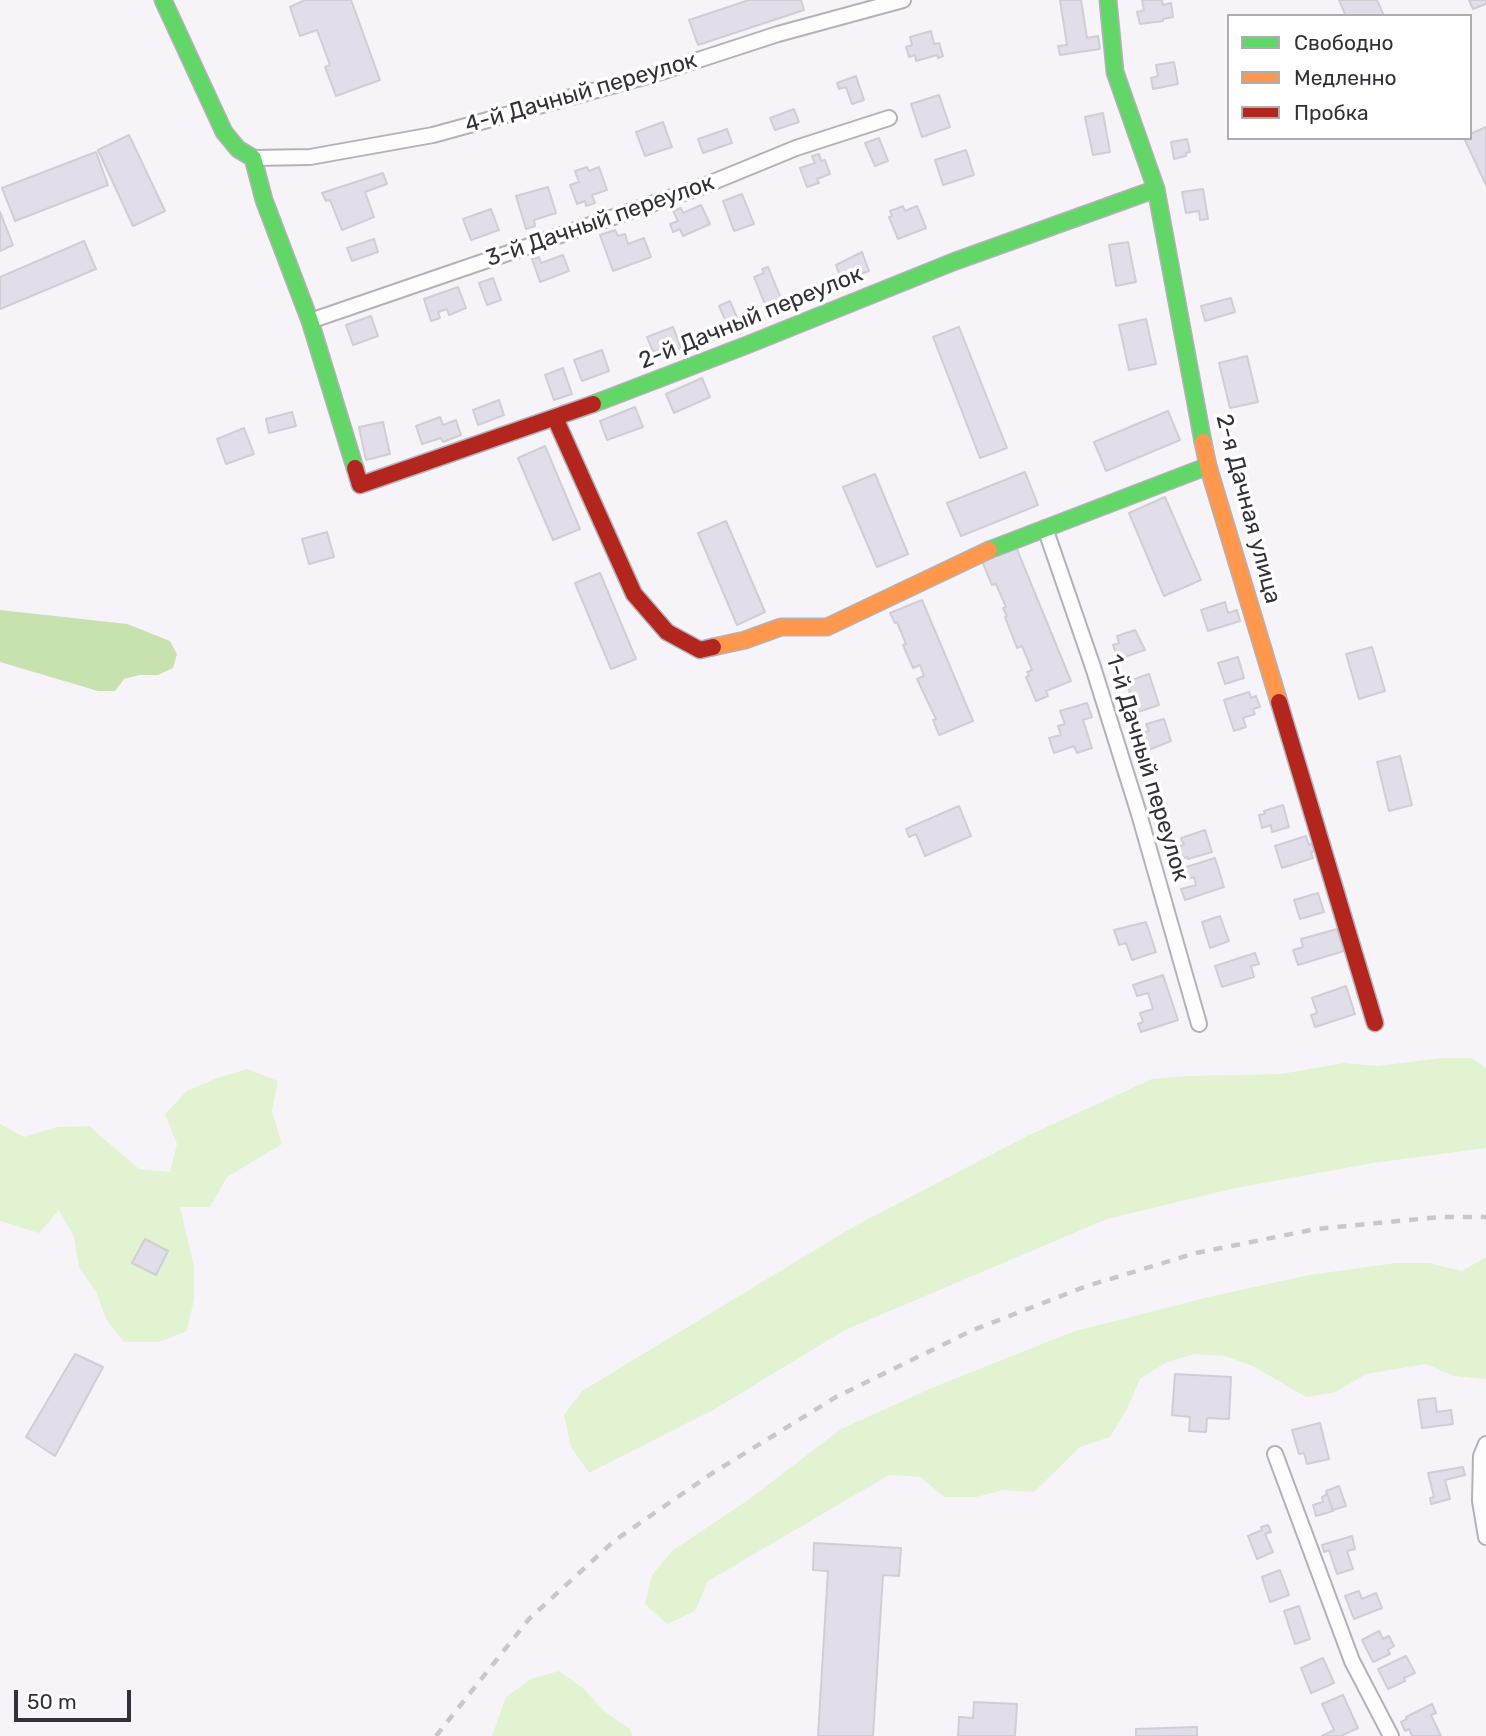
<!DOCTYPE html>
<meta charset="utf-8">
<style>
body{margin:0}
#map{position:relative;width:1486px;height:1736px;overflow:hidden;background:#f6f4f9;font-family:Rubik,sans-serif}
canvas{display:block}
.legend{position:absolute;left:1227px;top:14px;width:245px;height:126px;box-sizing:border-box;background:#fff;border:2px solid #aeacb0;margin:0;padding:9px 12px;list-style:none;font-size:21px;color:#34303a}
.legend li{display:flex;align-items:center;gap:14px;height:35px}
.legend b{width:35px;border:2px solid #aeacb0}
.scale{position:absolute;left:14px;top:1690px;width:117px;height:32px;box-sizing:border-box;border:4px solid #34303a;border-top:0;padding-left:9px;font-size:21px;line-height:24px;white-space:nowrap;color:#34303a;-webkit-text-stroke:5px #fff;paint-order:stroke}
</style>
<div id="map">
<canvas width="1486" height="1736"></canvas>
<ul class="legend">
<li><b style="height:9px;background:#63d668"></b>Свободно</li>
<li><b style="height:9px;background:#ff974d"></b>Медленно</li>
<li><b style="height:9px;background:#b3261e"></b>Пробка</li>
</ul>
<div class="scale">50 m</div>
</div>
<script>
const g = document.querySelector('canvas').getContext('2d');
g.lineJoin = 'round';
function fill(path, color) {
  g.fillStyle = color;
  g.fill(path, 'evenodd');
}
function shape(rows) {
  const path = new Path2D();
  for (const r of rows) {
    path.moveTo(r[0], r[1]);
    for (let i = 2; i < r.length; i += 2) path.lineTo(r[i], r[i + 1]);
  }
  return path;
}
function trace(path, color, width, dash) {
  g.strokeStyle = color;
  g.lineWidth = width;
  g.lineCap = dash ? 'butt' : 'round';
  g.setLineDash(dash || []);
  g.stroke(path);
}
function label(font, color, halo, rows, align = 'center') {
  g.font = font + ' Rubik,sans-serif';
  g.lineWidth = 7;
  g.setLineDash([]);
  g.textBaseline = 'middle';
  g.strokeStyle = halo;
  g.fillStyle = color;
  for (const [text, x, y, turn = 0] of rows) {
    g.save();
    g.translate(x, y);
    g.rotate((+turn || 0) * Math.PI / 180);
    g.textAlign = isNaN(turn) ? turn : align;
    if (halo) g.strokeText(text, 0, 0);
    g.fillText(text, 0, 0);
    g.restore();
  }
}
fill(shape([
 [1441,1058,1472,1058,1486,1068,1486,1148,1373,1163,1236,1188,1107,1219,845,1330,715,1409,589,1473,571,1447,564,1415,582,1391,853,1227,1029,1135,1152,1079,1187,1076,1281,1074,1344,1063,1378,1066],
 [247,1069,278,1081,272,1111,282,1144,227,1177,210,1207,180,1207,194,1266,194,1299,187,1331,159,1342,124,1342,106,1319,96,1291,79,1268,74,1237,59,1210,39,1233,0,1221,0,1124,24,1137,57,1127,89,1126,139,1169,170,1172,177,1144,165,1114,187,1091,217,1078],
 [1486,1257,1486,1378,1484,1379,1454,1376,1426,1364,1366,1374,1336,1392,1306,1397,1253,1366,1225,1356,1195,1354,1167,1362,1140,1379,1127,1409,1110,1437,1080,1447,1034,1492,1004,1490,976,1497,944,1497,921,1477,889,1475,708,1581,695,1611,667,1624,645,1604,652,1575,672,1551,748,1500,841,1429,934,1387,1075,1331,1213,1296,1309,1275,1396,1263,1429,1263,1462,1271],
 [559,1671,584,1689,604,1711,630,1729,632,1736,492,1736,506,1697,531,1679]
]), '#e2f3d2');
fill(shape([
 [0,610,127,624,170,641,177,654,173,668,158,675,140,675,124,679,115,691,98,691,0,662]
]), '#c8e2af');
const building = shape([
 [351,0,380,80,336,96,325,67,330,65,317,30,300,36,290,7,305,0,351,0],
 [749,0,801,0,804,10,698,45,689,20,749,0],
 [1060,0,1081,0,1087,38,1098,36,1100,49,1060,55,1058,46,1067,45,1060,0],
 [1142,0,1162,0,1163,5,1171,3,1173,17,1163,19,1163,21,1140,24,1137,12,1144,10,1142,0],
 [1339,0,1377,0,1384,16,1346,16,1339,0],
 [1469,0,1486,0,1486,4,1473,9,1469,0],
 [931,31,934,44,939,43,943,56,938,58,937,55,916,61,915,55,909,57,906,47,912,45,910,37,931,31],
 [1174,62,1178,84,1153,89,1151,78,1158,76,1156,65,1174,62],
 [856,76,864,100,852,104,846,87,839,89,837,83,856,76],
 [939,95,950,127,922,137,911,104,939,95],
 [794,109,799,122,775,130,770,118,794,109],
 [1103,113,1110,152,1093,155,1085,117,1103,113],
 [663,122,672,147,645,156,636,132,663,122],
 [1486,127,1486,185,1464,138,1470,138,1470,134,1486,127],
 [727,129,732,143,703,153,698,139,727,129],
 [129,135,165,211,133,226,98,150,129,135],
 [879,138,888,161,875,166,865,143,879,138],
 [1187,139,1190,152,1186,153,1186,156,1174,159,1171,142,1187,139],
 [966,150,974,175,943,185,935,160,966,150],
 [96,152,108,185,15,221,2,188,96,152],
 [819,154,821,161,825,160,830,174,817,179,819,183,807,187,800,168,815,163,812,156,819,154],
 [587,167,589,171,599,167,607,190,592,195,595,203,586,206,585,201,577,204,570,185,579,182,575,171,587,167],
 [383,173,387,184,365,192,374,217,342,230,330,200,326,201,322,193,383,173],
 [548,187,556,213,534,220,535,226,526,229,516,196,548,187],
 [1203,189,1208,219,1200,220,1199,211,1186,213,1182,192,1203,189],
 [742,194,754,224,734,231,723,201,742,194],
 [701,205,710,224,683,236,680,229,673,232,670,224,678,221,673,211,681,208,683,213,701,205],
 [903,206,905,211,917,206,926,228,898,239,889,217,892,216,890,211,903,206],
 [491,209,499,230,471,240,463,219,491,209],
 [0,212,13,245,0,251,0,212],
 [615,230,618,236,625,234,628,244,644,238,651,257,613,271,600,235,615,230],
 [374,239,378,252,352,261,347,248,374,239],
 [84,241,96,269,0,309,0,277,84,241],
 [1128,242,1136,282,1116,286,1109,245,1128,242],
 [862,252,869,271,842,281,836,265,862,252],
 [563,255,569,271,540,282,532,259,539,257,541,263,563,255],
 [768,267,782,301,766,307,754,277,764,273,762,269,768,267],
 [493,278,501,300,487,305,479,283,493,278],
 [458,287,466,308,449,315,447,309,438,312,440,318,431,321,424,299,458,287],
 [1231,298,1235,312,1205,321,1201,306,1231,298],
 [730,301,738,320,727,324,719,306,730,301],
 [371,316,378,336,353,345,346,325,371,316],
 [1146,319,1156,364,1129,370,1119,325,1146,319],
 [673,327,681,348,671,352,669,346,653,352,647,337,673,327],
 [959,327,1007,448,980,458,933,337,959,327],
 [602,350,609,371,582,381,574,360,602,350],
 [1247,356,1258,402,1230,408,1219,363,1247,356],
 [563,368,572,394,554,400,545,375,563,368],
 [702,378,710,397,674,413,666,394,702,378],
 [499,400,504,415,478,425,473,410,499,400],
 [635,407,643,427,607,440,600,421,635,407],
 [1168,411,1180,440,1106,471,1094,442,1168,411],
 [292,412,296,426,269,433,266,419,292,412],
 [440,417,443,425,456,420,461,435,443,442,441,438,422,444,416,426,440,417],
 [383,422,390,454,366,460,359,427,383,422],
 [244,428,254,454,226,464,217,439,244,428],
 [545,446,580,529,553,540,518,458,545,446],
 [1025,472,1038,505,961,536,947,503,1025,472],
 [875,474,908,554,877,567,843,487,875,474],
 [1165,497,1201,580,1164,596,1129,513,1165,497],
 [726,521,765,612,737,625,698,533,726,521],
 [327,532,334,557,309,564,302,539,327,532],
 [1016,547,1071,681,1046,691,1048,696,1036,701,1026,677,1029,675,1027,672,1032,670,1022,646,1017,648,1005,617,1007,616,1003,608,1006,607,996,584,992,585,982,561,1016,547],
 [600,573,636,659,611,669,575,583,600,573],
 [922,600,973,721,939,735,933,720,936,719,917,679,924,676,920,665,913,668,903,645,906,644,897,622,895,623,890,613,922,600],
 [1225,602,1228,613,1237,610,1240,621,1208,631,1201,610,1225,602],
 [1135,630,1145,650,1118,659,1113,645,1119,643,1117,636,1135,630],
 [1372,647,1385,691,1359,699,1346,654,1372,647],
 [1238,657,1244,678,1225,684,1218,663,1238,657],
 [1149,674,1159,705,1132,714,1130,706,1134,705,1126,682,1149,674],
 [1249,692,1251,698,1256,696,1260,707,1253,709,1255,714,1243,718,1246,727,1234,731,1224,700,1249,692],
 [1087,703,1092,717,1083,720,1092,748,1077,753,1074,746,1054,753,1049,738,1061,735,1058,726,1065,724,1060,711,1087,703],
 [1164,719,1171,741,1141,753,1137,740,1143,738,1141,733,1149,731,1146,724,1164,719],
 [1400,756,1412,805,1389,811,1377,762,1400,756],
 [1283,805,1289,827,1272,832,1271,825,1262,828,1259,815,1265,814,1264,811,1283,805],
 [959,806,971,836,925,856,916,834,909,837,906,829,959,806],
 [1205,830,1212,852,1188,859,1187,857,1180,859,1176,847,1184,845,1181,838,1205,830],
 [1306,836,1309,845,1312,843,1315,851,1311,852,1313,858,1282,868,1275,846,1306,836],
 [1215,858,1224,887,1185,900,1181,889,1196,885,1194,877,1187,879,1183,868,1215,858],
 [1318,893,1324,912,1300,919,1294,900,1318,893],
 [1220,916,1229,941,1210,948,1202,922,1220,916],
 [1146,922,1156,952,1132,960,1126,943,1119,945,1114,930,1146,922],
 [1337,929,1344,951,1298,965,1293,950,1303,947,1301,939,1337,929],
 [1255,953,1259,964,1251,966,1254,977,1222,987,1215,966,1255,953],
 [1163,975,1178,1020,1141,1032,1138,1024,1143,1022,1140,1013,1153,1009,1148,993,1137,996,1133,985,1163,975],
 [1346,986,1355,1014,1315,1027,1311,1015,1317,1013,1312,998,1346,986],
 [145,1239,168,1251,156,1275,132,1263,145,1239],
 [75,1354,103,1367,55,1456,26,1437,75,1354],
 [1175,1374,1231,1377,1229,1419,1207,1418,1206,1432,1189,1431,1190,1417,1172,1415,1175,1374],
 [1435,1398,1437,1412,1451,1410,1453,1424,1422,1428,1418,1400,1435,1398],
 [1320,1423,1329,1459,1307,1464,1304,1453,1299,1454,1292,1430,1320,1423],
 [1463,1467,1465,1475,1445,1480,1450,1499,1431,1504,1430,1498,1434,1497,1428,1473,1463,1467],
 [1339,1486,1346,1506,1333,1510,1326,1491,1339,1486],
 [1327,1494,1333,1511,1316,1516,1313,1505,1323,1502,1322,1497,1327,1494],
 [1268,1525,1271,1532,1265,1534,1273,1552,1257,1559,1248,1536,1262,1530,1261,1527,1268,1525],
 [1352,1536,1355,1549,1347,1551,1353,1569,1337,1574,1329,1550,1324,1552,1322,1545,1352,1536],
 [814,1543,901,1548,899,1576,883,1575,873,1736,818,1736,828,1571,813,1570,814,1543],
 [1280,1570,1289,1595,1270,1602,1262,1577,1280,1570],
 [1359,1591,1362,1599,1376,1593,1382,1608,1354,1619,1345,1596,1359,1591],
 [1299,1606,1310,1639,1295,1644,1284,1611,1299,1606],
 [1379,1631,1383,1639,1389,1636,1394,1646,1388,1650,1390,1654,1373,1662,1362,1640,1379,1631],
 [1406,1656,1415,1673,1404,1678,1405,1681,1388,1689,1378,1669,1406,1656],
 [1323,1658,1334,1683,1311,1693,1301,1668,1323,1658],
 [1343,1695,1358,1728,1341,1736,1322,1736,1334,1730,1322,1704,1343,1695],
 [974,1702,1017,1704,1015,1736,958,1736,959,1717,973,1718,974,1702],
 [1432,1704,1436,1713,1431,1715,1441,1736,1412,1736,1409,1729,1405,1731,1401,1722,1407,1719,1406,1717,1432,1704],
 [1197,1727,1197,1736,1136,1736,1136,1729,1197,1727]
]);
fill(building, '#e2dee9');
trace(building, '#d0ced5', 2);
const street = shape([
 [253,158,310,157,433,135,655,74,778,34,903,0],
 [310,321,701,187,796,148,889,118],
 [1045,528,1093,667,1139,814,1199,1024],
 [1486,1444,1481,1456,1480,1501,1486,1537],
 [1275,1454,1352,1661,1391,1736]
]);
const fast = shape([
 [163,0,224,132,238,149,253,158,264,200,310,321,355,468],
 [1108,0,1115,72,1156,189,1203,442],
 [593,404,747,345,953,262,1156,189],
 [989,550,1208,466]
]);
const slow = shape([
 [1203,442,1208,466,1279,702],
 [713,647,745,640,781,627,827,627,989,550]
]);
const jam = shape([
 [555,418,634,594,667,632,700,650,713,647],
 [355,468,360,485,593,404],
 [1279,702,1375,1023]
]);
trace(street, '#b4b1b8', 18);
trace(fast, '#b4b1b8', 19);
trace(slow, '#b4b1b8', 19);
trace(jam, '#b4b1b8', 19);
trace(street, '#fefdfe', 14);
trace(fast, '#63d668', 16);
trace(slow, '#ff974d', 16);
trace(jam, '#b3261e', 16);
trace(shape([
 [436,1736,529,1619,614,1541,711,1474,836,1397,973,1330,1087,1286,1196,1253,1316,1229,1440,1217,1486,1217]
]), '#c8c7c9', 4.5, [9, 9]);
label('23px', '#34303a', '#fff', [
 ["4-й Дачный переулок",581,93,-16],
 ["3-й Дачный переулок",600,221,-19],
 ["2-й Дачный переулок",751,318,-22],
 ["2-я Дачная улица",1248,509,75],
 ["1-й Дачный переулок",1147,768,73]
]);
</script>
